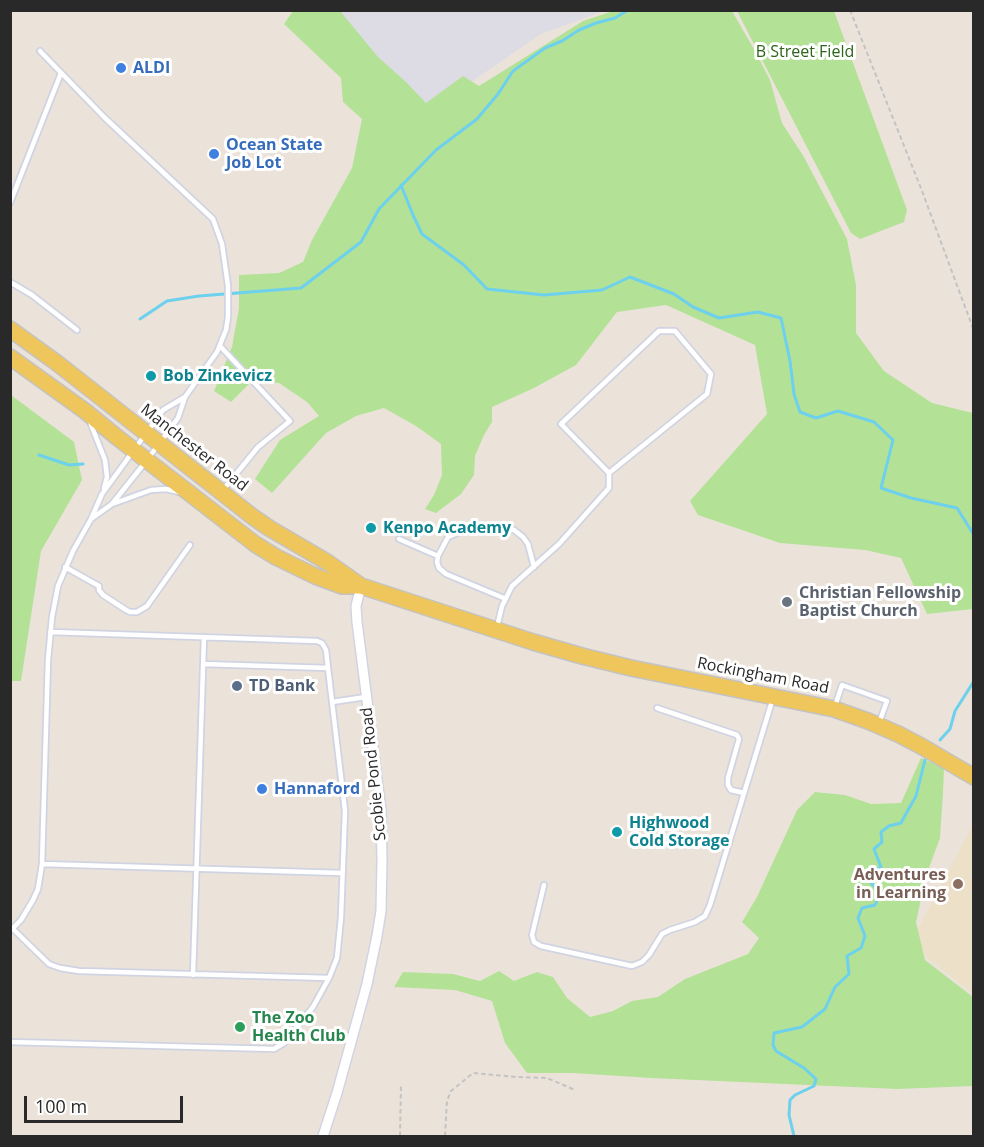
<!DOCTYPE html>
<style>
body{margin:0}
#map{position:relative;width:984px;height:1147px;overflow:hidden;background:#ebe3da;font-family:"Open Sans",sans-serif}
canvas{display:block}
.frame{position:absolute;inset:0;border:12px solid #292929;pointer-events:none}
.scale{position:absolute;left:24px;top:1096px;width:159px;height:27px;box-sizing:border-box;border:3px solid #292929;border-top:0;padding-left:8px;font-size:18px;line-height:21px;white-space:nowrap;color:#292929;-webkit-text-stroke:4px #fff;paint-order:stroke}
</style>
<div id="map">
<canvas width="984" height="1147"></canvas>
<div class="frame"></div>
<div class="scale">100 m</div>
</div>
<script>
const g = document.querySelector('canvas').getContext('2d');
g.lineJoin = 'round';
function fill(path, color) {
  g.fillStyle = color;
  g.fill(path, 'evenodd');
}
function shape(rows) {
  const path = new Path2D();
  for (const r of rows) {
    path.moveTo(r[0], r[1]);
    for (let i = 2; i < r.length; i += 2) path.lineTo(r[i], r[i + 1]);
  }
  return path;
}
function trace(path, color, width, dash) {
  g.strokeStyle = color;
  g.lineWidth = width;
  g.lineCap = dash ? 'butt' : 'round';
  g.setLineDash(dash || []);
  g.stroke(path);
}
function label(font, color, halo, rows, align = 'center') {
  g.font = font + ' "Open Sans",sans-serif';
  g.lineWidth = 6;
  g.setLineDash([]);
  g.textBaseline = 'middle';
  g.strokeStyle = halo;
  g.fillStyle = color;
  for (const [text, x, y, turn = 0] of rows) {
    g.save();
    g.translate(x, y);
    g.rotate((+turn || 0) * Math.PI / 180);
    g.textAlign = isNaN(turn) ? turn : align;
    if (halo) g.strokeText(text, 0, 0);
    g.fillText(text, 0, 0);
    g.restore();
  }
}
fill(shape([
 [336,11,604,11,541,34,474,80,410,133]
]), '#dddbe3');
fill(shape([
 [973,824,973,994,910,944]
]), '#ede0c9');
fill(shape([
 [293,11,340,11,378,57,406,82,426,103,463,76,479,86,583,21,613,11,732,11,755,51,770,80,782,123,804,157,847,239,856,285,856,333,884,371,932,403,973,413,973,609,927,614,901,558,865,550,780,543,698,515,690,501,767,414,755,345,666,305,617,312,576,365,534,388,492,407,492,422,484,435,475,456,474,475,461,494,436,513,425,509,434,495,442,475,441,444,416,426,384,408,356,416,326,433,272,493,255,479,280,440,319,416,307,402,279,383,252,381,231,402,214,391,232,347,239,308,239,275,279,273,303,262,312,240,352,168,362,119,343,102,341,78,284,24],
 [737,11,834,11,907,210,904,222,860,239,851,233],
 [11,395,74,442,82,480,41,551,21,681,10,681],
 [921,758,944,768,943,793,940,838,926,876,916,922,925,960,973,997,974,1051,972,1056,973,1057,973,1086,897,1089,651,1078,573,1073,527,1073,505,1043,492,1001,455,990,394,987,403,972,453,974,480,981,499,971,514,981,537,972,553,977,567,998,590,1017,613,1011,632,1001,658,997,685,979,748,954,759,938,742,922,757,897,797,810,815,792,845,795,871,804,901,803]
]), '#b3e297');
trace(shape([
 [401,185,413,215,422,234,464,265,487,289,544,295,602,290,630,277,674,294,693,307,719,318,758,312,781,318,790,361,794,394,800,412,816,418,838,411,874,422,893,440,881,488,911,498,957,508,974,535],
 [140,319,167,301,199,296,301,288,361,242,379,209,436,150,477,119,498,94,513,71,545,48,562,41,579,30,596,23,615,18,628,10],
 [39,455,69,465,83,464],
 [940,740,950,729,955,711,974,681],
 [794,1136,789,1115,790,1100,795,1095,814,1086,816,1079,804,1068,776,1051,773,1045,774,1033,802,1027,825,1009,835,987,849,974,847,956,861,948,865,936,858,918,862,908,875,905,879,896,877,889,868,880,871,872,881,867,874,849,882,842,881,832,889,826,901,823,907,812,916,796,925,760]
]), '#6dd0ed', 3);
const service = shape([
 [40,51,105,118,213,219,222,244,228,286,228,317,226,330,217,352,185,397,178,418,147,460,112,504,91,519],
 [10,203,61,73],
 [10,282,32,295,77,330],
 [220,346,290,421,258,447,223,490],
 [90,422,105,460,107,477,104,488],
 [115,503,151,490,166,489,179,492],
 [399,539,438,556],
 [65,567,99,586,99,590,103,595,126,610,130,612,137,612,147,606,190,545],
 [506,599,446,574,439,568,437,562,438,556,448,537,462,531,487,525,501,526,514,530,523,537,528,544,534,567],
 [497,627,502,606,512,586,559,544,609,488,609,473,707,394,711,374,675,331,659,331,561,424,609,473],
 [203,664,328,668],
 [332,702,366,697],
 [835,706,842,685,887,701,879,723],
 [657,708,737,735,739,739,728,778,728,785,731,790,744,793],
 [42,864,342,873],
 [544,885,532,935,534,942,541,946,632,966,642,962,649,955,662,934,670,930,695,922,705,916,710,905,773,698],
 [13,929,49,964,60,968,79,971,329,978],
 [10,931,21,920,33,900,38,889,42,864,48,660,52,617,58,586,73,551,91,519,102,494,163,410,185,397],
 [193,975,204,637],
 [10,1042,274,1049,284,1043,313,1007,329,978,337,958,341,917,345,811,328,668,326,650,322,643,317,641,50,632]
]);
const minor = shape([
 [323,1136,337,1093,367,984,377,936,381,911,382,861,381,810,357,622,356,606,361,586]
]);
const primary = shape([
 [10,329,57,363,253,517,269,528,327,562,361,586],
 [10,357,85,411,118,438,255,544,276,557,315,576,342,586,361,586,533,642,582,656,631,668,834,709,868,721,898,734,921,746,974,777]
]);
trace(service, '#d0d4e2', 8);
trace(minor, '#d0d4e2', 12);
trace(primary, '#c3c3c3', 18);
trace(shape([
 [850,10,922,191,974,331],
 [400,1136,401,1085],
 [445,1136,447,1101,451,1091,473,1073,516,1077,547,1078,575,1090]
]), '#c3c3c3', 2, [4.5, 3]);
trace(service, '#fff', 4.5);
trace(minor, '#fff', 9);
trace(primary, '#efc65b', 15);
for (const [x, y, r, color] of [
 [121,68,6,"#3f7fe0"],
 [214,154,6,"#3f7fe0"],
 [151,376,6,"#0f9aa8"],
 [371,528,6,"#0f9aa8"],
 [787,602,6,"#6b7280"],
 [237,686,6,"#5c6f8a"],
 [262,789,6,"#3f7fe0"],
 [617,832,6,"#0f9aa8"],
 [958,884,6,"#8d6e63"],
 [240,1027,6,"#2e9e5b"]
]) {
  const dot = new Path2D();
  dot.arc(x, y, r, 0, 2 * Math.PI);
  g.fillStyle = color;
  g.fill(dot);
  trace(dot, '#fff', 2);
}
label('16px', '#2c641a', '#fff', [
 ["B Street Field",805,52]
]);
label('bold 16px', '#366cbe', '#fff', [
 ["ALDI",133,68],
 ["Ocean State",226,145],
 ["Job Lot",226,163],
 ["Hannaford",274,789]
], 'left');
label('bold 16px', '#0d838f', '#fff', [
 ["Bob Zinkevicz",163,376],
 ["Kenpo Academy",383,528],
 ["Highwood",629,823],
 ["Cold Storage",629,841]
], 'left');
label('16px', '#292929', '#fff', [
 ["Manchester Road",194,448,38],
 ["Rockingham Road",763,676,11],
 ["Scobie Pond Road",374,774,-96]
]);
label('bold 16px', '#5b616d', '#fff', [
 ["Christian Fellowship",799,593],
 ["Baptist Church",799,611]
], 'left');
label('bold 16px', '#4e5e75', '#fff', [
 ["TD Bank",249,686]
], 'left');
label('bold 16px', '#785e54', '#fff', [
 ["Adventures",946,875],
 ["in Learning",946,893]
], 'right');
label('bold 16px', '#27864d', '#fff', [
 ["The Zoo",252,1018],
 ["Health Club",252,1036]
], 'left');
</script>
